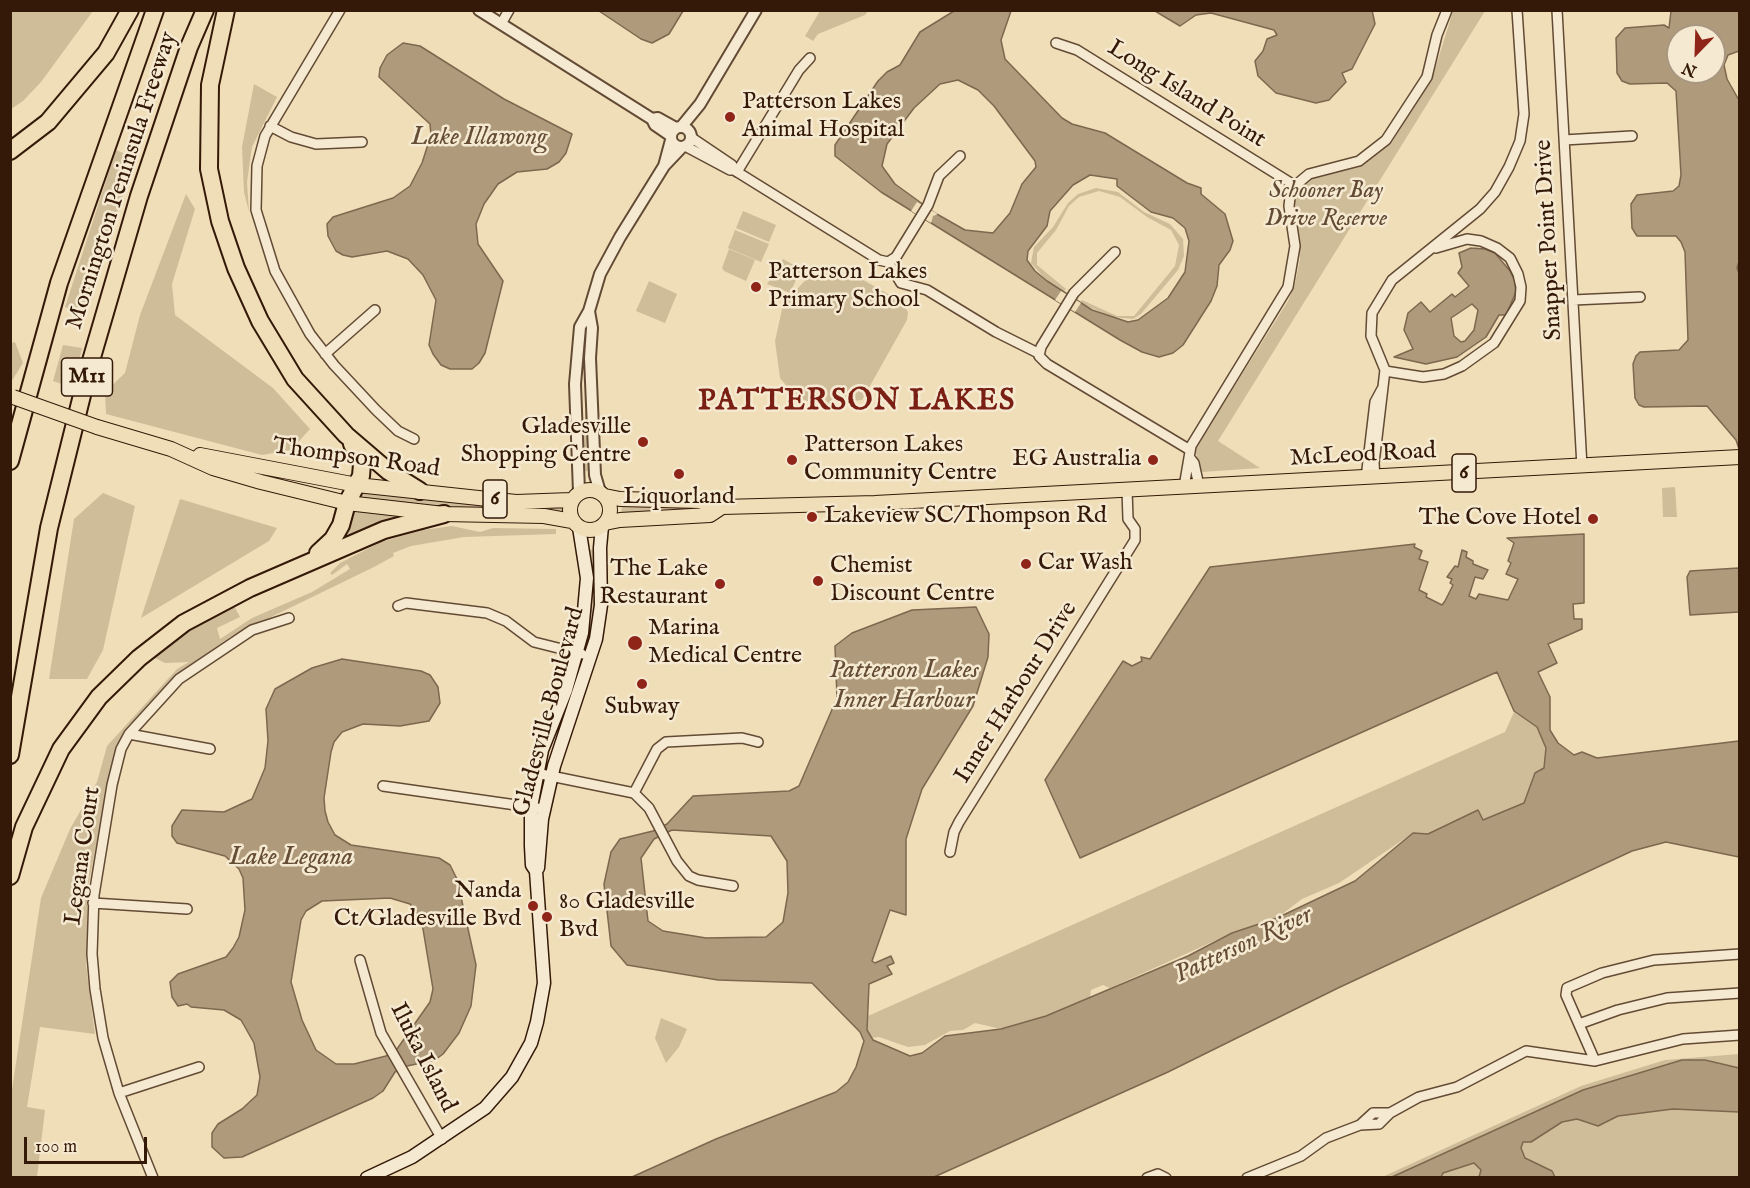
<!DOCTYPE html>
<style>
body{margin:0}
#map{position:relative;width:1750px;height:1188px;overflow:hidden;background:#efdeb8;font-family:"IM FELL English",serif}
canvas{display:block}
.frame{position:absolute;inset:0;border:12px solid #341908;pointer-events:none}
.north{position:absolute;left:1666px;top:24px;width:60px;height:60px;box-sizing:border-box;background:#f5ead1;border:2px solid #a89681;border-radius:50%;rotate:203deg;font-size:16px;font-weight:700;line-height:24px;text-align:center;color:#341908}
.north::after{content:'';display:block;margin:auto;width:21px;height:27px;background:#8f2418;clip-path:polygon(50% 0,100% 100%,50% 72%,0 100%)}
.scale{position:absolute;left:24px;top:1137px;width:123px;height:27px;box-sizing:border-box;border:3px solid #341908;border-top:0;padding-left:8px;font-size:18px;line-height:21px;white-space:nowrap;color:#341908;-webkit-text-stroke:4px #f5ead1;paint-order:stroke}
</style>
<div id="map">
<canvas width="1750" height="1188"></canvas>
<div class="frame"></div>
<div class="north">N</div>
<div class="scale">100 m</div>
</div>
<script>
const g = document.querySelector('canvas').getContext('2d');
g.lineJoin = 'round';
function fill(path, color) {
  g.fillStyle = color;
  g.fill(path, 'evenodd');
}
function shape(rows) {
  const path = new Path2D();
  for (const r of rows) {
    if (r.length === 3) {
      path.moveTo(r[0] + r[2], r[1]);
      path.arc(r[0], r[1], r[2], 0, 2 * Math.PI);
      continue;
    }
    path.moveTo(r[0], r[1]);
    for (let i = 2; i < r.length; i += 2) path.lineTo(r[i], r[i + 1]);
  }
  return path;
}
function trace(path, color, width, dash) {
  g.strokeStyle = color;
  g.lineWidth = width;
  g.lineCap = dash ? 'butt' : 'round';
  g.setLineDash(dash || []);
  g.stroke(path);
}
function label(font, color, halo, rows, align = 'center') {
  g.font = font + ' "IM FELL English",serif';
  g.lineWidth = 5;
  g.setLineDash([]);
  g.textBaseline = 'middle';
  g.strokeStyle = halo;
  g.fillStyle = color;
  for (const [text, x, y, turn = 0] of rows) {
    g.save();
    g.translate(x, y);
    g.rotate((+turn || 0) * Math.PI / 180);
    g.textAlign = isNaN(turn) ? turn : align;
    if (halo) g.strokeText(text, 0, 0);
    g.fillText(text, 0, 0);
    g.restore();
  }
}
fill(shape([
 [11,10,93,11,41,82,23,101,11,109],
 [820,11,820,10,868,11,865,15,818,34,813,41,805,36],
 [1453,11,1485,11,1218,441,1260,468,1202,472,1195,450,1197,446,1288,301,1295,284,1300,259,1294,200,1297,188,1310,178,1358,167,1392,142,1432,79],
 [254,84,277,97,252,147,247,182,249,212,244,192,242,147],
 [116,150,134,158,86,314,65,307],
 [1096,188,1118,192,1144,212,1170,224,1183,239,1184,256,1178,270,1141,314,1133,319,1112,317,1080,303,1082,300,1117,316,1134,316,1175,266,1179,245,1171,230,1147,217,1120,197,1099,191,1079,197,1069,206,1056,230,1037,253,1037,265,1066,289,1063,292,1047,281,1031,263,1034,247,1053,227,1068,203,1078,194],
 [186,194,195,209,172,284,175,315,273,388,310,429,291,450,262,455,106,414,105,392,125,373,140,315],
 [743,211,776,225,769,242,736,228],
 [735,230,769,244,761,262,728,248],
 [729,249,755,260,746,281,724,271,722,268],
 [783,259,801,269,790,293,767,284],
 [818,274,847,274,863,280,901,301,908,312,907,320,862,400,820,405,804,400,790,390,780,378,775,341,783,305,808,277],
 [649,281,677,294,665,323,636,311],
 [15,342,23,363,11,382,11,343],
 [63,345,82,348,73,388,53,381],
 [585,411,587,417,591,471,585,471,582,424,585,423],
 [1675,487,1677,517,1663,517,1662,488],
 [365,492,563,506,563,512,451,508,355,498],
 [103,493,135,506,103,650,87,679,49,679,74,519],
 [180,499,277,528,269,541,141,618],
 [622,504,694,509,621,515],
 [351,508,410,516,339,545],
 [452,526,480,532,493,528,556,529,556,534,464,537,411,546,393,553,394,556,374,567,230,637,183,670,126,728,113,758,88,887,86,965,95,1034,40,1027,27,1107,45,1110,37,1177,11,1178,11,1096,41,898,70,829,97,782,107,746,177,669,189,662,165,663,151,656,183,632,233,604,240,617,217,628,220,639,252,618,312,592,350,569,347,564,332,575,330,573,340,563,381,542,423,530],
 [595,549,596,601,587,643,589,550],
 [1514,712,1537,727,1546,747,1544,769,1535,773,1524,803,1483,821,1478,811,1428,834,1413,833,1339,883,1302,899,1277,918,1232,933,1110,988,1103,985,1091,990,1090,997,1046,1016,1001,1029,975,1023,963,1030,950,1031,925,1045,908,1047,879,1037,871,1038,867,1030,868,1016,1505,732],
 [661,1018,687,1029,679,1047,666,1063,655,1038],
 [1739,1054,1739,1177,1380,1178,1581,1086,1665,1060]
]), '#cfbd9a');
const water = shape([
 [1372,10,1375,24,1352,69,1342,73,1346,82,1329,100,1316,103,1276,93,1258,76,1255,61,1263,51,1267,39,1277,35,1274,30,1211,13,1196,15,1180,26,1155,11,1372,10],
 [599,11,683,11,669,34,652,43,641,39,599,11],
 [954,11,1011,11,1001,40,1005,59,1062,118,1072,124,1105,133,1187,183,1201,188,1201,194,1225,214,1233,241,1230,250,1219,265,1217,286,1211,301,1183,345,1173,353,1159,357,1142,352,1120,340,881,192,835,156,835,145,878,81,887,72,900,65,920,32,954,11],
 [958,80,978,90,994,106,1035,161,1036,167,1022,184,1010,213,993,233,965,230,935,213,895,184,882,166,887,144,914,108,940,84,958,80],
 [1090,175,1117,179,1117,186,1151,212,1173,218,1185,228,1189,241,1185,272,1168,298,1138,320,1128,322,1092,310,1047,281,1035,271,1027,260,1028,251,1047,226,1050,211,1073,185,1090,175],
 [1671,11,1739,11,1739,51,1728,55,1724,65,1727,79,1740,102,1740,258,1737,268,1740,276,1739,449,1736,440,1707,406,1644,407,1639,405,1635,398,1633,364,1636,356,1640,352,1679,350,1688,340,1685,252,1681,242,1676,236,1637,236,1632,228,1631,204,1637,195,1673,191,1679,186,1681,175,1676,91,1667,83,1630,84,1622,81,1617,73,1616,38,1625,28,1664,25,1669,28,1671,11],
 [1678,36,1714,36,1714,72,1678,72,1678,36],
 [403,43,420,46,504,99,572,134,566,153,559,162,547,169,517,172,498,184,484,204,476,224,478,244,503,281,485,353,479,363,472,369,450,369,441,365,433,354,429,345,436,300,423,275,408,259,387,251,352,257,343,255,336,251,328,236,327,224,333,217,393,198,410,186,422,163,431,135,430,124,379,77,380,68,387,55,403,43],
 [1471,248,1485,249,1495,253,1510,271,1515,281,1516,292,1506,315,1499,315,1486,337,1457,357,1426,364,1394,357,1413,349,1404,330,1408,313,1421,302,1430,312,1452,294,1455,297,1469,286,1458,273,1462,267,1459,253,1471,248],
 [1472,304,1478,310,1474,330,1465,341,1461,342,1454,336,1451,318,1472,304],
 [1584,534,1584,603,1573,604,1574,619,1582,619,1582,629,1548,644,1557,663,1538,672,1550,697,1550,730,1558,743,1574,755,1582,752,1597,758,1739,741,1739,857,1666,842,1632,851,1338,988,1168,1072,934,1177,632,1177,716,1139,836,1092,848,1082,856,1067,864,1041,860,1032,812,983,718,980,627,965,611,946,604,884,611,852,620,839,653,831,667,824,693,796,789,791,799,786,837,698,835,646,852,633,912,610,976,607,989,634,988,657,973,706,922,789,906,839,906,915,890,910,872,961,875,963,891,956,894,963,887,966,892,974,869,984,867,1030,873,1040,910,1056,922,1053,945,1036,1001,1029,1046,1016,1188,956,1232,933,1277,918,1355,881,1413,833,1428,834,1478,810,1483,820,1524,803,1535,773,1544,768,1546,748,1537,727,1514,711,1497,672,1080,858,1045,780,1123,661,1132,666,1142,661,1141,657,1150,659,1210,567,1415,544,1414,547,1422,551,1419,559,1428,562,1419,590,1427,594,1426,597,1442,605,1445,601,1453,585,1450,583,1452,579,1447,577,1455,566,1458,567,1462,550,1467,552,1466,557,1473,561,1473,564,1488,570,1483,579,1475,577,1469,596,1476,599,1479,594,1508,600,1518,579,1506,574,1511,563,1508,561,1514,543,1507,538,1584,534],
 [672,830,771,836,787,861,788,893,783,922,766,937,706,938,663,931,648,921,641,858,654,839,672,830],
 [1739,568,1739,612,1690,615,1687,577,1690,571,1739,568],
 [342,659,421,671,430,675,438,687,440,703,429,721,400,726,363,724,342,732,334,742,331,752,324,798,325,811,328,822,335,835,351,845,439,858,450,865,457,879,476,965,471,1006,459,1033,443,1054,435,1060,407,1066,395,1072,383,1091,373,1098,242,1157,224,1158,212,1147,212,1133,218,1124,242,1109,257,1095,260,1077,254,1043,241,1020,224,1010,191,1007,187,1004,178,1006,172,997,170,982,178,974,226,957,233,948,239,937,245,910,243,878,239,869,225,856,177,843,172,836,172,826,182,810,224,812,252,799,265,768,268,741,266,709,275,689,312,668,342,659],
 [390,898,410,904,416,911,423,929,433,989,430,1002,397,1049,386,1056,354,1064,336,1064,316,1050,302,1020,291,982,301,920,306,911,322,901,390,898],
 [1682,1060,1705,1060,1739,1068,1739,1112,1673,1109,1618,1116,1598,1126,1577,1119,1562,1122,1531,1142,1523,1142,1521,1148,1525,1158,1552,1171,1555,1177,1479,1177,1481,1170,1474,1163,1443,1173,1441,1177,1392,1177,1583,1090,1682,1060]
]);
fill(water, '#af9b7c');
trace(water, '#7e674e', 1.5);
fill(shape([
 [917,202,938,214,933,216,931,223,911,211],
 [1061,291,1081,303,1075,312,1055,300]
]), '#efdeb8');
const minor = shape([
 [340,10,265,136,257,166,256,210,275,271,310,334,334,365,376,410,398,431,414,439],
 [1557,10,1582,467],
 [501,24,509,10],
 [1056,43,1077,50,1294,185],
 [270,126,291,137,316,144,362,142],
 [692,138,732,165,734,170],
 [1564,140,1632,136],
 [685,146,730,170,734,170,879,260,888,262],
 [737,172,799,70,810,58],
 [1115,252,1074,293,1041,347,1039,356,1047,364,1190,450],
 [888,262,901,283,927,290,996,332,1038,353],
 [888,262,896,257,928,205,939,176,960,156],
 [1573,300,1640,297],
 [325,354,375,310],
 [1385,371,1423,377,1444,374,1462,366,1494,343,1520,301,1521,287,1518,274,1510,258,1497,248,1481,241,1467,239,1436,248],
 [1190,458,1194,463,1199,486],
 [1366,478,1375,402,1382,389],
 [1375,478,1374,463,1385,370,1371,336,1372,313,1392,280,1480,209,1495,192,1509,167,1520,141,1524,114,1517,10],
 [1184,487,1191,446,1288,287,1295,246,1289,206,1291,189,1309,174,1359,161,1386,140,1427,77,1437,35,1447,10],
 [398,606,406,603,487,613,506,621,534,642,582,654],
 [129,734,210,749],
 [536,773,634,793,649,808,677,861,689,876,698,880,733,886],
 [383,786,544,809],
 [634,793,657,749,666,742,742,738,758,742],
 [950,852,954,832,959,822,1135,540,1135,529,1128,519,1127,490],
 [93,903,187,909],
 [360,960,381,1033,442,1139],
 [1579,1024,1618,1010,1667,998,1740,993],
 [1595,1061,1566,995,1567,988,1602,973,1654,960,1740,954],
 [119,1093,199,1067],
 [1360,1125,1373,1113,1390,1113],
 [153,1178,119,1093,103,1038,95,989,92,954,94,895,112,785,121,749,129,734,179,679,252,630,289,618],
 [1147,1178,1158,1174,1166,1178],
 [1247,1178,1301,1156,1326,1138,1360,1125,1379,1124,1390,1113,1419,1097,1457,1087,1526,1051,1595,1061,1683,1039,1740,1035]
]);
const tertiary = shape([
 [479,10,652,119,655,125,671,136],
 [652,119,658,118,676,128],
 [682,126,700,104,756,10],
 [681,137,10],
 [664,166,671,140],
 [589,311,592,328,590,358,595,475,600,492],
 [579,492,575,384,580,327,589,311,600,274,620,237,664,166,682,147]
]);
const secondary = shape([
 [538,868,542,819,554,766,596,639,601,605,600,548,602,526],
 [367,1178,412,1157,485,1108,512,1077,531,1043,537,1022,544,983,536,871,532,865,531,846,531,807,542,750,566,690,582,633,587,578,579,527]
]);
const primary = shape([
 [97,427,171,449,213,468,261,482,347,503,444,514,544,516,572,521],
 [200,455,357,485,516,502,571,500],
 [590,510,20],
 [605,496,620,499,700,501,722,507,875,503,1740,457],
 [605,523,620,520,710,515,722,507]
]);
const motorway = shape([
 [226,10,210,85,209,169,220,221,236,268,260,321,295,379,346,435,388,471,420,491],
 [10,151,48,122,106,53,130,10],
 [10,461,59,283,155,10],
 [318,553,333,539,341,525,347,503,361,476,362,464,352,444],
 [10,755,49,528,88,371,139,196,189,47,205,10],
 [10,876,24,827,61,749,99,697,139,658,184,623,250,588,384,530,444,514]
]);
trace(minor, '#634a34', 12);
trace(tertiary, '#634a34', 14);
trace(secondary, '#341908', 15);
trace(primary, '#341908', 16);
trace(motorway, '#341908', 20);
trace(minor, '#f5ead1', 9);
trace(tertiary, '#f5ead1', 10);
trace(secondary, '#f5ead1', 12);
trace(primary, '#efdeb8', 14);
trace(motorway, '#efdeb8', 16);
const primaryBridge = shape([
 [13,397,97,427]
]);
trace(primaryBridge, '#341908', 16, []);
trace(primaryBridge, '#efdeb8', 14);
for (const [x, y, r, color] of [
 [730,117,6,"#8f2418"],
 [756,287,6,"#8f2418"],
 [643,442,6,"#8f2418"],
 [792,460,6,"#8f2418"],
 [1153,460,6,"#8f2418"],
 [679,474,6,"#8f2418"],
 [812,517,6,"#8f2418"],
 [1593,519,6,"#8f2418"],
 [1026,564,6,"#8f2418"],
 [818,581,6,"#8f2418"],
 [720,584,6,"#8f2418"],
 [635,643,8,"#8f2418"],
 [642,684,6,"#8f2418"],
 [533,906,6,"#8f2418"],
 [547,917,6,"#8f2418"]
]) {
  const dot = new Path2D();
  dot.arc(x, y, r, 0, 2 * Math.PI);
  g.fillStyle = color;
  g.fill(dot);
  trace(dot, '#f5ead1', 2);
}
for (const [x, y, w] of [
 [87,377,51],
 [1464,473,24],
 [495,499,24]
]) {
  const box = new Path2D();
  box.roundRect(x - w / 2, y - 19, w, 38, 4.5);
  g.fillStyle = '#f5ead1';
  g.fill(box);
  trace(box, '#341908', 1.5);
}
label('bold 22px', '#341908', null, [
 ["M11",87,377],
 ["6",1464,473],
 ["6",495,499]
]);
label('24px', '#341908', '#f5ead1', [
 ["Long Island Point",1186,95,32],
 ["Mornington Peninsula Freeway",123,181,-72],
 ["Snapper Point Drive",1550,240,-93],
 ["McLeod Road",1363,456,-3],
 ["Thompson Road",356,459,8],
 ["Inner Harbour Drive",1017,693,-58],
 ["Gladesville Boulevard",550,712,-75],
 ["Legana Court",84,856,-82],
 ["Iluka Island",422,1058,63]
]);
label('24px', '#341908', '#f5ead1', [
 ["Patterson Lakes",742,103],
 ["Animal Hospital",742,131],
 ["Patterson Lakes",768,273],
 ["Primary School",768,301],
 ["Gladesville",631,428,"right"],
 ["Shopping Centre",631,456,"right"],
 ["Patterson Lakes",804,446],
 ["Community Centre",804,474],
 ["EG Australia",1141,460,"right"],
 ["Liquorland",679,498,"center"],
 ["Lakeview SC/Thompson Rd",824,517],
 ["The Cove Hotel",1581,519,"right"],
 ["Car Wash",1038,564],
 ["Chemist",830,567],
 ["Discount Centre",830,595],
 ["The Lake",708,570,"right"],
 ["Restaurant",708,598,"right"],
 ["Marina",648,629],
 ["Medical Centre",648,657],
 ["Subway",642,708,"center"],
 ["Nanda",521,892,"right"],
 ["Ct/Gladesville Bvd",521,920,"right"],
 ["80 Gladesville",559,903],
 ["Bvd",559,931]
], 'left');
label('italic 24px', '#624a34', '#f5ead1', [
 ["Schooner Bay",1326,192],
 ["Drive Reserve",1326,220]
]);
label('italic 26px', '#654d36', '#f5ead1', [
 ["Lake Illawong",479,139],
 ["Patterson Lakes",904,672],
 ["Inner Harbour",904,702],
 ["Lake Legana",291,859],
 ["Patterson River",1244,946,-25]
]);
g.letterSpacing = '1.5px';
label('bold 30px', '#7a1f14', '#f5ead1', [
 ["PATTERSON LAKES",857,403]
]);
g.letterSpacing = '0px';
</script>
